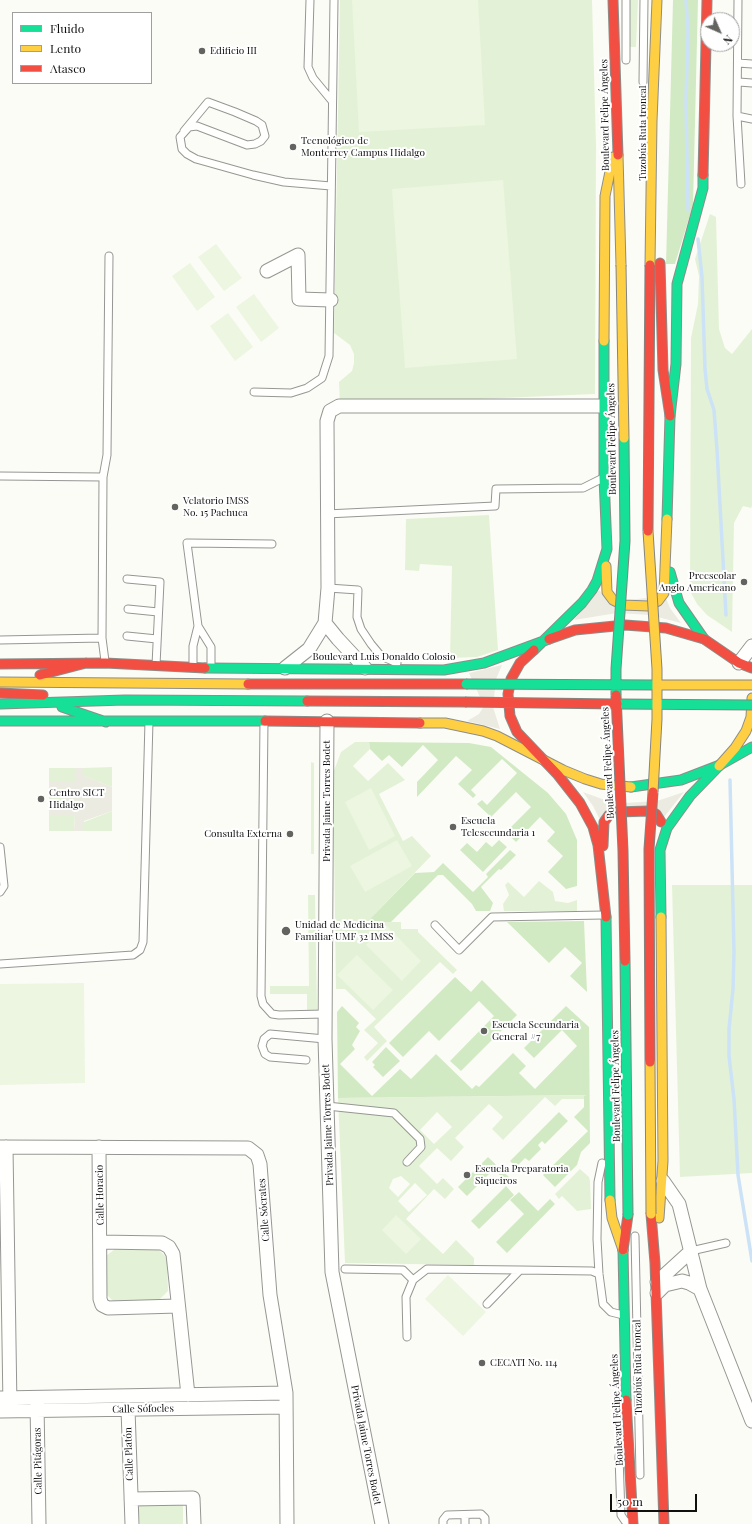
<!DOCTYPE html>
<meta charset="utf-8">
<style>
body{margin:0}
#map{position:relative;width:752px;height:1524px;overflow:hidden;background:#fcfcf6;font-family:"Playfair Display",serif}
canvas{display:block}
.legend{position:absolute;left:12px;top:12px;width:140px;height:72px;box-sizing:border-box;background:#fff;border:1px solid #9f9f9f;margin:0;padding:5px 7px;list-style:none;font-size:12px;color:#101010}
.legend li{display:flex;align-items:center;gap:8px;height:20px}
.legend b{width:20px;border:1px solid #9f9f9f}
.north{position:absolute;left:700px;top:12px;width:40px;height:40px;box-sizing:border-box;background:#fff;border:1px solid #9f9f9f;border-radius:50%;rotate:135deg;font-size:11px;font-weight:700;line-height:16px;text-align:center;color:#101010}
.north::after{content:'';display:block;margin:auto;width:14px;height:18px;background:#636360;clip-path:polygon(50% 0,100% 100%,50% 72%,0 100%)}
.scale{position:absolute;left:610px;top:1494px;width:87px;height:18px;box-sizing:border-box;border:2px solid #101010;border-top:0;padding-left:5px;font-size:12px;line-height:14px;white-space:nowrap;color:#101010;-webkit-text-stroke:3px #fff;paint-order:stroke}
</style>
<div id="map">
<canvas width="752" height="1524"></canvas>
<ul class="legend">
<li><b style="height:5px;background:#16e098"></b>Fluido</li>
<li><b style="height:5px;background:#ffcf43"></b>Lento</li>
<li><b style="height:5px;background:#f24e42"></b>Atasco</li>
</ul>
<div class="north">N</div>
<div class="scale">50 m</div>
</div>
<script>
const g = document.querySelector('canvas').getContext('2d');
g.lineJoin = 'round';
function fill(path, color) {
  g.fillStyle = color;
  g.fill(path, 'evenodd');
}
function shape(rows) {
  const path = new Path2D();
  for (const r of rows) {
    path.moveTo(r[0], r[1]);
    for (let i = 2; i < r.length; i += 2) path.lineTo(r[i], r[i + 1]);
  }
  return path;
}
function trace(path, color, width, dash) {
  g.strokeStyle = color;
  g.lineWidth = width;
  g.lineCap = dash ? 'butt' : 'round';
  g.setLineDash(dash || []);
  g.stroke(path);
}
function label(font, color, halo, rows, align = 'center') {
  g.font = font + ' "Playfair Display",serif';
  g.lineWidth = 4;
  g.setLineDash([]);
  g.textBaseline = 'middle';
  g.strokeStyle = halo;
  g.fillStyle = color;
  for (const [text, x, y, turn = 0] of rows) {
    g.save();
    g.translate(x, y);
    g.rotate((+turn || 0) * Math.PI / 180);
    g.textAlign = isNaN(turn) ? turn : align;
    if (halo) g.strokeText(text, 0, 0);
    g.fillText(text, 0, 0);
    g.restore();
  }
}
fill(shape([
 [340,0,592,0,596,145,595,394,340,405,339,382,352,371,354,363,354,354,350,345,334,333],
 [630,0,638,0,636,47,630,47],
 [710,214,716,217,719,329,725,348,732,354,752,329,752,506,751,508,743,506,734,523,732,632,707,615,697,604,690,591,691,338,698,304,699,276,695,259],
 [489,515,498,650,477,657,450,658,452,566,420,564,419,571,405,570,406,519],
 [355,742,369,742,370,749,353,766,368,781,388,763,405,780,379,794,403,841,412,836,431,856,367,922,401,922,401,929,418,929,418,932,457,970,453,974,440,962,374,1027,387,1041,367,1061,364,1057,378,1043,364,1030,376,1019,345,989,336,989,333,773,341,752],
 [311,762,314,763,314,854,311,854],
 [112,767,112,787,83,776,83,768],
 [49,768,75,768,75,782,49,782],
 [49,788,61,788,61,808,49,808],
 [112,811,112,831,84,831,84,822],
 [49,815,75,815,74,831,49,831],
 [539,881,553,892,555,901,568,903,577,900,577,911,504,911,503,904,509,895,505,885,508,882,524,897],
 [672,885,752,885,752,1173,680,1177],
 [308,895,315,895,317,1010,307,1010,307,994,270,994,270,986,309,986],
 [591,1095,585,1096,584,1099,562,1099,555,1106,545,1097,503,1140,492,1129,503,1117,489,1104,455,1138,464,1147,451,1161,437,1148,419,1166,437,1184,443,1178,454,1189,445,1199,434,1189,406,1219,443,1254,456,1240,474,1258,474,1265,345,1263,338,1098],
 [437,1112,452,1127,434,1144,420,1130],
 [401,1176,410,1184,398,1197,389,1188,393,1179],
 [415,1183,427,1195,409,1212,398,1201],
 [580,1169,589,1177,590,1181,591,1209,577,1211,562,1196,559,1199,555,1194],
 [115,1249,158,1249,167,1258,168,1291,159,1300,113,1301,106,1294,106,1256],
 [183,1500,183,1524,140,1524,137,1505]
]), '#e3f2d6');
fill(shape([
 [673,0,698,0,693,205,675,264,666,264],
 [369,742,469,743,491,747,548,793,566,814,577,840,577,886,566,889,548,872,563,856,547,841,555,832,540,817,516,842,506,832,531,807,516,792,491,817,477,804,482,800,487,805,517,773,502,759,471,790,476,795,473,798,458,784,472,770,456,756,417,797,417,782,438,760,423,745,402,767,389,755,382,761,370,749],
 [499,840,507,847,483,872,460,850,467,843,477,852,486,842,492,847],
 [510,850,516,855,501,870,499,869,481,887,493,903,490,911,476,911,472,904,443,875,438,875,391,922,367,922,415,873,434,872,443,863,473,892,488,877,486,874],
 [584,921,587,992,570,976,582,963,565,947,549,963,507,922],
 [455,977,471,992,482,980,517,1015,461,1071,450,1061,494,1016,479,1001,439,1041,429,1031,403,1057,389,1043],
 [342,1006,359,1023,356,1027,360,1031,352,1045,355,1049,340,1064,372,1096,400,1069,411,1079,436,1054,472,1089,476,1085,479,1087,513,1053,526,1066,519,1073,535,1089,577,1046,562,1030,534,1058,524,1048,566,1006,589,1027,590,1143,581,1152,577,1165,555,1187,543,1175,588,1131,574,1117,584,1107,584,1096,587,1095,338,1098,337,1012],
 [386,1047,400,1061,383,1077,373,1067,375,1065,372,1062],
 [559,1112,568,1121,545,1144,542,1141,538,1145,541,1149,529,1161,525,1158,516,1167,510,1161],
 [488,1157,511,1179,507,1183,494,1169,467,1196,458,1187],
 [506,1186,514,1195,479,1229,471,1221],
 [519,1192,538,1211,550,1199,555,1204,507,1253,496,1242,524,1214,510,1200]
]), '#d2eac4');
fill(shape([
 [352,0,478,0,485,125,359,132],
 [503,180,517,359,405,368,392,189],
 [216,244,242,278,224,291,198,257],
 [190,263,215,297,197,311,172,276],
 [254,294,279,328,261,342,236,307],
 [228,313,253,347,235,361,210,326],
 [371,788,395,836,369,850,345,802],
 [397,840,412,866,365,892,350,866],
 [386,925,421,961,402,981,366,945],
 [357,955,393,990,373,1010,337,975],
 [84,983,85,1083,0,1085,0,984],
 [396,1215,421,1239,406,1254,382,1230],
 [448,1275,486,1312,463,1336,425,1299]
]), '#edf6e0');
fill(shape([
 [599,590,609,602,665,596,670,608,681,623,650,615,617,613,574,620],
 [502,665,496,679,493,707,500,729,467,721,479,714,484,706,469,673],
 [75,768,83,768,84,776,112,787,112,811,84,821,84,831,74,831,75,815,49,815,49,808,61,808,61,788,49,788,49,782,75,782],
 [583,792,602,799,625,803,657,801,684,792,664,817,599,818,593,806]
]), '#ecebe1');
trace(shape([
 [686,0,688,31,686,102,688,210],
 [698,239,702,277,705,369,707,389,714,410,717,450,726,615],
 [730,780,734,952,733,989,729,1029,729,1056,734,1099,738,1175,752,1261]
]), '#cce2f6', 3.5);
const lane = shape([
 [310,0,308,67,313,78,332,101],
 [738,0,737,116,752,119],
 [626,60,626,0],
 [738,63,752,64],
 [643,82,644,0],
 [739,82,752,83],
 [737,116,741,184],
 [184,131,208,102,235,112,256,121,262,125,265,136,261,141,255,144,247,145,197,126,189,127,180,137,182,149,187,154,196,159,253,175,284,182,331,186],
 [254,392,291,393,307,388,322,378,329,356,334,0],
 [0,476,103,477,102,638,0,640],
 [103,477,107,455,109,256],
 [326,514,495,506,496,489,583,488,603,478],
 [127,579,160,582,156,665],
 [328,588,358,590,357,617,361,629,371,644,381,656,397,663],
 [128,609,158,612],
 [198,626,211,647,211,667],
 [127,636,157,639],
 [102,638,105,661],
 [193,668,193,646,198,626,187,543,272,544],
 [264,721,261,996,263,1004,272,1014,279,1015,325,1014],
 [0,847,4,886,0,892],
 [435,925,459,950,492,917,604,915],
 [0,964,133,955,140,950,143,942,149,721],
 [306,1060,270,1057,265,1054,262,1046,264,1039,270,1034,325,1039],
 [327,1106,394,1113,420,1139,421,1147,407,1162],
 [602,1163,598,1182,597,1239,599,1274,603,1304,611,1312,623,1315],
 [635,1236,640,1475],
 [691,1251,726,1243],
 [345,1269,403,1270,413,1280],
 [487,1304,520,1270,592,1271,599,1274],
 [407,1337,406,1297,413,1280,427,1269,520,1270],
 [619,1456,621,1515,625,1521,630,1523],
 [443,1524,443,1520,447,1515,481,1514,485,1518,485,1524],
 [465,1524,465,1515]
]);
const street = shape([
 [267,271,298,255,299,299,331,300],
 [325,623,338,639,365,668],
 [739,663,752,646],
 [285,668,309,649,325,623,328,588,327,421,330,411,339,406,605,406],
 [327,721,325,1039,332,1272,382,1524],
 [0,1147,248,1148,257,1155,260,1164,270,1295,286,1393,287,1524],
 [6,1147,10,1407],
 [99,1147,100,1299,102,1305,108,1308,178,1306],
 [663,1181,679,1204,700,1289,752,1421],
 [100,1242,162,1243,169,1247,173,1254,188,1395],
 [657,1282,691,1251],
 [657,1293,665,1285,682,1281,689,1283,700,1289],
 [0,1398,286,1393],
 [37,1403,39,1524],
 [128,1409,132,1524],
 [0,1411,286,1407],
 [131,1499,193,1498,194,1524]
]);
const fast = shape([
 [667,519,670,416,676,364,677,284,703,188,703,175],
 [670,572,679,603,704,639],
 [534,650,582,603,592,590,597,581,607,549,604,477,604,341],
 [205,668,444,670,484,663,549,639],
 [0,704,125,700,307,701],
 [62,707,106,722],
 [0,721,265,721],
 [631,787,681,780,720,765,752,747],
 [606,917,610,1200],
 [661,917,660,850,667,828,690,796,719,766],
 [623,1250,626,1400]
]);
const slow = shape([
 [618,155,621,265],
 [650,265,652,121,657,0],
 [604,341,605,196,613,157],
 [606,566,607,592,613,600,623,605,648,606,658,601,664,593,667,519],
 [0,682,248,684],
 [420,723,445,723,483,731,497,736,563,770,585,779,601,784,631,787],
 [719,766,735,748,746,731,751,717,752,698],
 [610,1200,612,1218,623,1250],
 [659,1218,663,1161,661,917]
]);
const jam = shape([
 [613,0,618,155],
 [703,175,707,0],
 [660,263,663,370,670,416],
 [549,639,575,630,625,625,666,628,704,639,739,663,752,668],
 [534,650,520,663,511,679,508,694,510,716,517,732,558,775,580,803,593,827,598,845,606,917],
 [0,664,105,663,205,668],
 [40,675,86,663],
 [248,684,466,684],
 [0,693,43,695],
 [307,701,465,702],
 [265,721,420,723],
 [603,846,604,822,609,815,616,812,649,811,656,814,661,822],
 [651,1214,655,1263],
 [623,1250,628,1215],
 [655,1263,664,1524],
 [626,1400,633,1524]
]);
trace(lane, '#969694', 9);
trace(street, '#969694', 15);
trace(fast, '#8d8d8a', 11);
trace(slow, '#8d8d8a', 11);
trace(jam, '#8d8d8a', 11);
trace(lane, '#fffffe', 7);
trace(street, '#fffffe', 13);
trace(fast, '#16e098', 9);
trace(slow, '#ffcf43', 9);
trace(jam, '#f24e42', 9);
const fastBridge = shape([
 [466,684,657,685],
 [616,695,616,669,625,541,624,438],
 [617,704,752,705],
 [625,961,628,1215]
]);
const slowBridge = shape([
 [621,265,624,438],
 [648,531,657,669,657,719,653,792],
 [657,685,752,685],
 [650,1062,651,1214]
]);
const jamBridge = shape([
 [648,531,650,265],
 [616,695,623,851,625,961],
 [465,702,617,704],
 [650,1062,649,849,653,792]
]);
trace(fastBridge, '#848481', 11, []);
trace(slowBridge, '#848481', 11, []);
trace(jamBridge, '#848481', 11, []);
trace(fastBridge, '#16e098', 9);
trace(slowBridge, '#ffcf43', 9);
trace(jamBridge, '#f24e42', 9);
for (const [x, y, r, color] of [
 [202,51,4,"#636360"],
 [293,147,4,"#636360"],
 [175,507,4,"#636360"],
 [744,582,4,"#636360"],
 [41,799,4,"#636360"],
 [453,827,4,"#636360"],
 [290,834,4,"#636360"],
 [286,931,5,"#636360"],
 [484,1031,4,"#636360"],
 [467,1175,4,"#636360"],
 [482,1363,4,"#636360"]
]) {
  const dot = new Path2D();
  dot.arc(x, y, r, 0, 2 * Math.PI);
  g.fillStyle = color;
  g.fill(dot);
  trace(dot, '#fff', 1.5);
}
label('10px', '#101010', '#fff', [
 ["Edificio III",210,51],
 ["Tecnológico de",301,141],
 ["Monterrey Campus Hidalgo",301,153],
 ["Velatorio IMSS",183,501],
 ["No. 15 Pachuca",183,513],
 ["Preescolar",736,576,"right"],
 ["Anglo Americano",736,588,"right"],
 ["Centro SICT",49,793],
 ["Hidalgo",49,805],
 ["Escuela",461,821],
 ["Telesecundaria 1",461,833],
 ["Consulta Externa",282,834,"right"],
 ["Unidad de Medicina",295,925],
 ["Familiar UMF 32 IMSS",295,937],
 ["Escuela Secundaria",492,1025],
 ["General #7",492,1037],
 ["Escuela Preparatoria",475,1169],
 ["Siqueiros",475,1181],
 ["CECATI No. 114",490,1363]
], 'left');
label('10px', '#101010', '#fff', [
 ["Boulevard Felipe Ángeles",605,115,-91],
 ["Tuzobús Ruta troncal",643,133,-90],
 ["Boulevard Felipe Ángeles",612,439,-91],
 ["Boulevard Luis Donaldo Colosio",384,657],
 ["Boulevard Felipe Ángeles",608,763,-93],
 ["Privada Jaime Torres Bodet",327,801,-90],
 ["Boulevard Felipe Ángeles",616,1086,-91],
 ["Privada Jaime Torres Bodet",328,1125,-92],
 ["Calle Horacio",100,1195,-91],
 ["Calle Sócrates",264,1210,-94],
 ["Tuzobús Ruta troncal",638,1367,-91],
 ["Calle Sófocles",143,1409,-1],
 ["Boulevard Felipe Ángeles",617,1410,-93],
 ["Privada Jaime Torres Bodet",366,1445,79],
 ["Calle Platón",129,1454,-92],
 ["Calle Pitágoras",38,1461,-91]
]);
</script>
